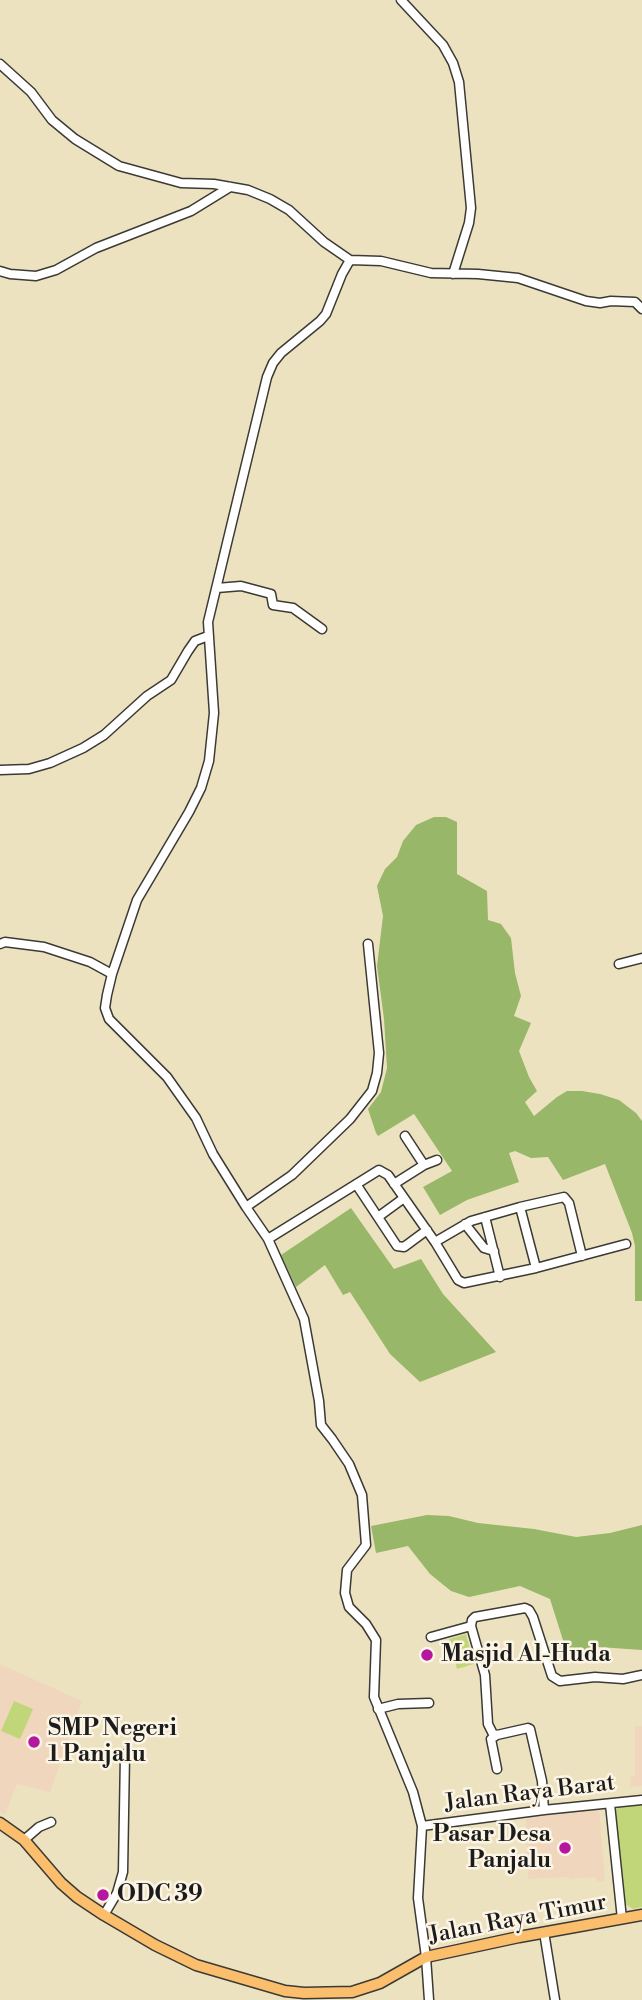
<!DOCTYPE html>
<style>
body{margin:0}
canvas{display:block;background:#ede2c0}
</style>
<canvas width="642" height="2000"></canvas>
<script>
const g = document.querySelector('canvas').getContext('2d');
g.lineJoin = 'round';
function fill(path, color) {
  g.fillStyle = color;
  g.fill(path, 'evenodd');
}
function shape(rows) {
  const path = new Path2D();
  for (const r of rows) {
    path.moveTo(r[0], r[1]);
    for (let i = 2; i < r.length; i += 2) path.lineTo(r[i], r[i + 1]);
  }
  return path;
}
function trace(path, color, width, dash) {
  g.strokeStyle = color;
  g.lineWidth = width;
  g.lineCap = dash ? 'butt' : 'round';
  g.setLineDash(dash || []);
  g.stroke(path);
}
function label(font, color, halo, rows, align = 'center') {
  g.font = font + ' "Libre Bodoni",serif';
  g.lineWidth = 5;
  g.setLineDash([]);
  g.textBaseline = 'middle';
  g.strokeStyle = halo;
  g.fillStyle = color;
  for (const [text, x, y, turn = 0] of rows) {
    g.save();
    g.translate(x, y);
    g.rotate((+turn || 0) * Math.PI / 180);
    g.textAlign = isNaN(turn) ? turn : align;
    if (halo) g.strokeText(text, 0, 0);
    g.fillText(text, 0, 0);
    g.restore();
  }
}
fill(shape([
 [0,1664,82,1701,50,1792,17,1784,5,1814,0,1812],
 [635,1726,642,1726,642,1786,631,1787,630,1777,635,1776],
 [599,1808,605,1881,597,1881,596,1877,570,1879,569,1877,528,1879,526,1816]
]), '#efd6bc');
fill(shape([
 [466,1634,474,1664,457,1669,449,1639],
 [14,1701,33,1709,20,1739,1,1731],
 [642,1804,642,1907,633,1909,625,1904,624,1900,616,1812,616,1809,621,1806]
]), '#c1d679');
fill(shape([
 [434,817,446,817,457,822,457,874,487,891,488,920,501,924,511,938,515,973,521,996,514,1016,531,1023,519,1051,529,1077,537,1091,525,1102,534,1116,557,1097,567,1091,582,1091,600,1094,619,1100,636,1113,642,1121,642,1301,635,1301,635,1246,632,1233,605,1164,563,1180,548,1157,531,1158,515,1151,509,1153,519,1182,467,1200,440,1215,423,1187,452,1171,414,1114,378,1136,376,1133,368,1109,381,1092,387,1068,384,1019,377,966,383,916,377,886,385,869,397,857,403,841,416,825],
 [351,1208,394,1269,421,1259,443,1294,496,1352,420,1382,390,1354,350,1292,343,1295,325,1265,296,1287,281,1255],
 [427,1515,449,1516,478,1523,534,1529,576,1537,610,1533,642,1525,642,1650,599,1647,568,1656,550,1599,520,1586,469,1597,451,1591,430,1574,408,1546,376,1553,371,1526]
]), '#98b769');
const minor = shape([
 [401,0,443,45,453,63,459,82,471,208,469,223,453,274],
 [0,64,31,92,52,120,75,139,119,166,181,183,214,184,248,190,270,199,289,210,324,242,350,260],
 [0,271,10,274,36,276,56,270,96,248,191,211,230,187],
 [217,588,241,586,271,594,273,605,293,608,322,629],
 [0,770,29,769,50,763,83,748,104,735,147,696,171,680,188,651,195,641,208,636],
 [0,944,5,942,44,947,90,962,112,974],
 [619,964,642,958],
 [405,1136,424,1165],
 [356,1184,397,1246,404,1247,427,1230],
 [394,1184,424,1165,437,1160],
 [246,1207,292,1175,350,1119,372,1091,377,1073,379,1053,368,944],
 [520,1207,536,1268],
 [378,1217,404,1198],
 [485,1217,500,1277],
 [465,1224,484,1248,494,1251],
 [268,1239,379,1170,388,1175,435,1242,458,1280,464,1283,536,1268,626,1244],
 [435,1242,471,1221,520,1207,564,1197,569,1203,582,1256],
 [471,1626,472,1620,475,1617,525,1608,529,1610,533,1617,552,1676,560,1681,595,1677,623,1679,642,1675],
 [431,1637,471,1626,485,1675,488,1724,493,1734,497,1735],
 [378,1709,398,1704,429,1703],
 [497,1769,491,1739,497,1735,528,1728,530,1729,542,1781,544,1810],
 [610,1804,622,1919],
 [422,1826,544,1810,642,1800],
 [24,1840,39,1827,51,1822],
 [104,1915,117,1893,123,1872,125,1754],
 [544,1932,555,2000],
 [429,2000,426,1957,418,1898,422,1826,413,1792,374,1697,376,1640,366,1624,349,1607,345,1593,347,1570,366,1545,362,1495,349,1464,332,1439,321,1425,319,1401,304,1319,268,1239,246,1207,213,1154,196,1118,167,1077,109,1019,105,1008,107,995,112,974,137,900,189,812,201,788,209,761,214,713,208,622,267,377,273,363,281,353,320,321,326,314,342,274,350,260,381,261,431,273,478,274,518,278,586,301,600,303,611,301,635,302,642,309]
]);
const major = shape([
 [0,1823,24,1840,61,1883,77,1897,104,1915,155,1945,196,1965,285,1991,304,1993,352,1992,380,1983,426,1957,519,1937,642,1915]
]);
trace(minor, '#3b3a35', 11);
trace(major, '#3b3a35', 13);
trace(minor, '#fff', 8);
trace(major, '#fabe6d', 10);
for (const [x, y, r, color] of [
 [427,1655,7,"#b5179e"],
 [34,1742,7,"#b5179e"],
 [565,1848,7,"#b5179e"],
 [103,1895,7,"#b5179e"]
]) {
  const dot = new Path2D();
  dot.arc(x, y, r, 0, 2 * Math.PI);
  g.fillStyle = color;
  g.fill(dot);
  trace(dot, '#fcf5e5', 2.5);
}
label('bold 23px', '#1c1c1c', '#fcf5e5', [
 ["Masjid Al-Huda",441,1655],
 ["SMP Negeri",48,1729],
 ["1 Panjalu",48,1755],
 ["Pasar Desa",551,1835,"right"],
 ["Panjalu",551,1861,"right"],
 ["ODC 39",117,1895]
], 'left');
label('23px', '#1c1c1c', '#fcf5e5', [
 ["Jalan Raya Barat",530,1794,-7],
 ["Jalan Raya Timur",518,1920,-11]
]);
</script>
